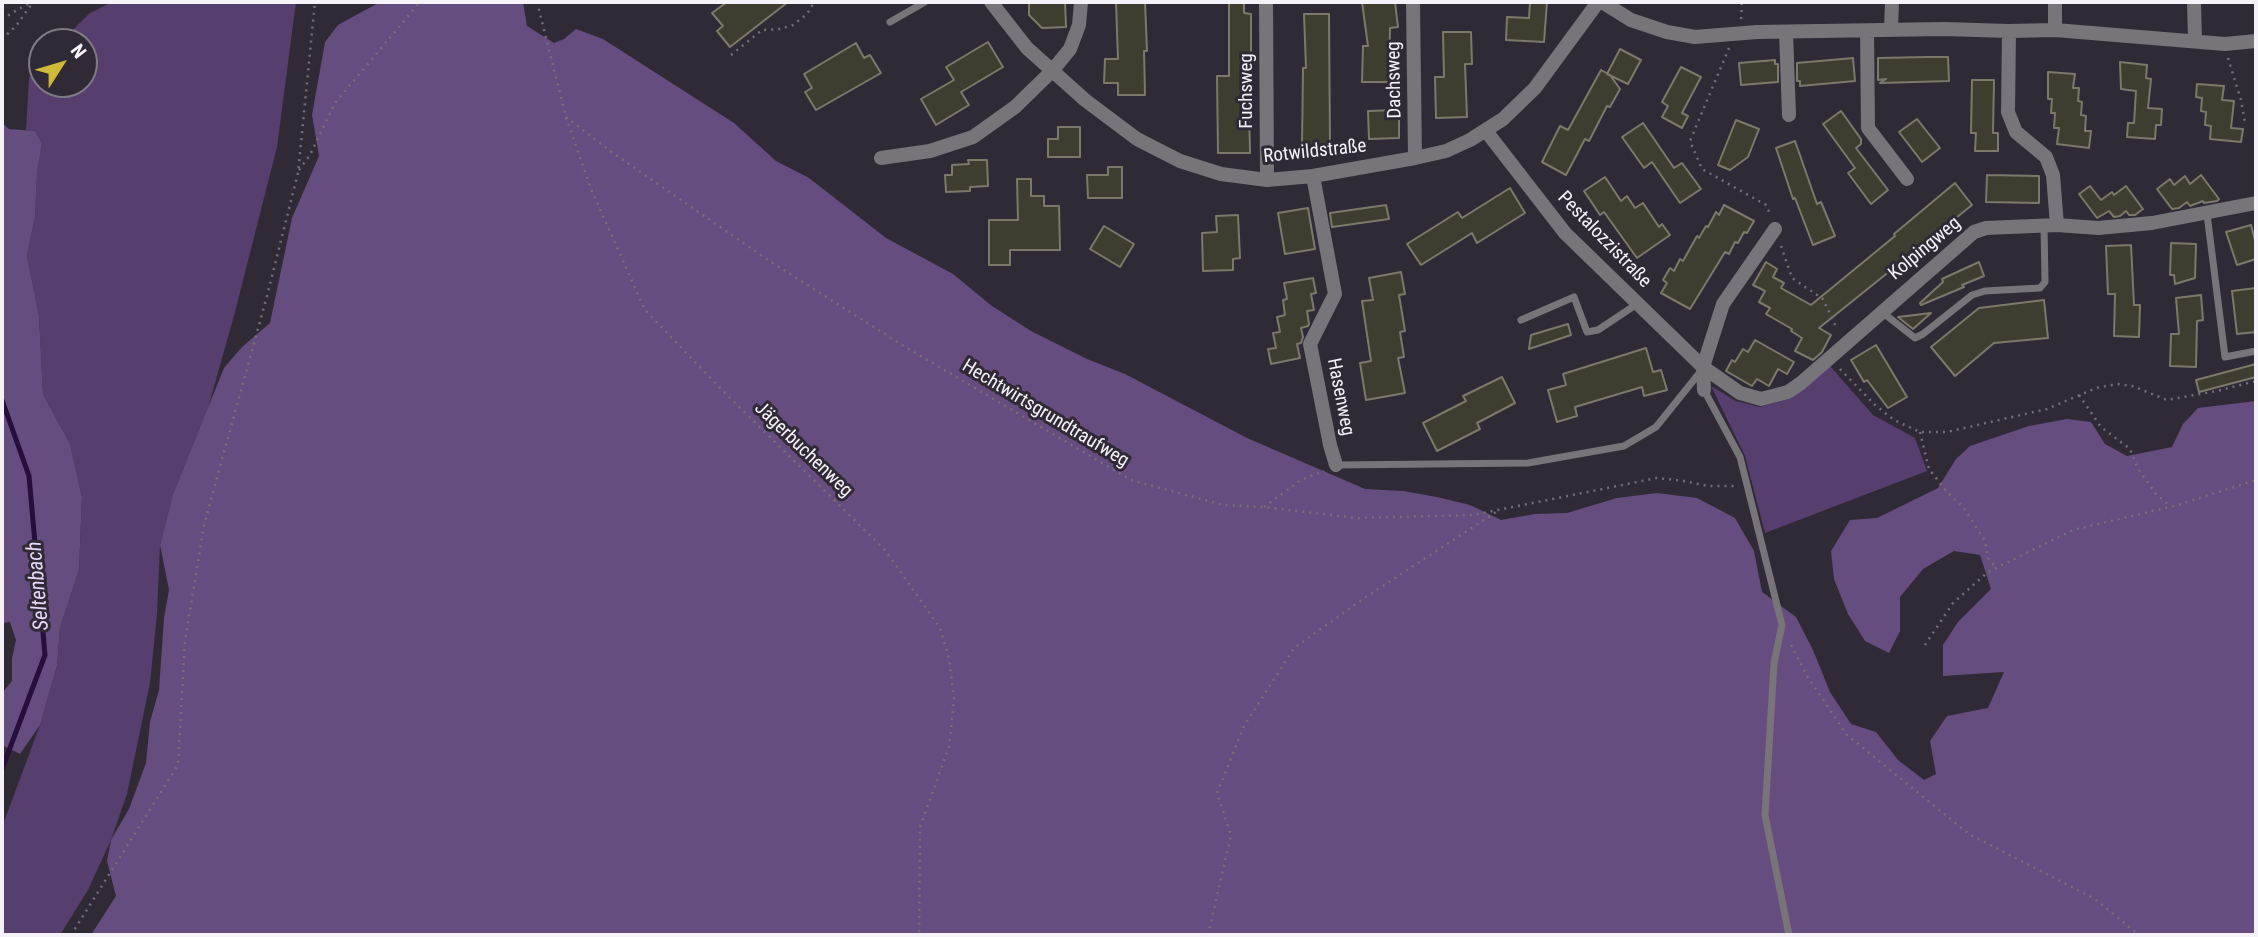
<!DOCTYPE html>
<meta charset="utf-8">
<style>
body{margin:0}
#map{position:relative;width:2258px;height:937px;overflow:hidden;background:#302a36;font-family:"Roboto Condensed",sans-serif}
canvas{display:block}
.frame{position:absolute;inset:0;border:4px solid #f6f2fa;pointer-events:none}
.north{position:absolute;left:28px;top:28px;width:70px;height:70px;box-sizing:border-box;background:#302a36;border:2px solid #7f7a84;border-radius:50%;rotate:53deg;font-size:19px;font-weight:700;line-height:28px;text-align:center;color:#f6f2fa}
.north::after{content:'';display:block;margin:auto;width:24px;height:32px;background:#ceb938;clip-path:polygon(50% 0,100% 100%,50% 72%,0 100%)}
</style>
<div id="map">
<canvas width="2258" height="937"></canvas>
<div class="frame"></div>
<div class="north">N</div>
</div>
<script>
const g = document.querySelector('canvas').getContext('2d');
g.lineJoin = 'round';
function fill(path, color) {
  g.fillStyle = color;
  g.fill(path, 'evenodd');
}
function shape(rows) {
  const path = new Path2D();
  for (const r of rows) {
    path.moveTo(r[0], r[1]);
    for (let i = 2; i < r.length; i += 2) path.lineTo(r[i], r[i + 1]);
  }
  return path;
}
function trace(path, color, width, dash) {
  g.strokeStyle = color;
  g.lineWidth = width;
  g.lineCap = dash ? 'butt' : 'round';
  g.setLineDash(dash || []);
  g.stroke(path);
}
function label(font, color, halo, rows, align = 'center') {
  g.font = font + ' "Roboto Condensed",sans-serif';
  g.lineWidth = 6;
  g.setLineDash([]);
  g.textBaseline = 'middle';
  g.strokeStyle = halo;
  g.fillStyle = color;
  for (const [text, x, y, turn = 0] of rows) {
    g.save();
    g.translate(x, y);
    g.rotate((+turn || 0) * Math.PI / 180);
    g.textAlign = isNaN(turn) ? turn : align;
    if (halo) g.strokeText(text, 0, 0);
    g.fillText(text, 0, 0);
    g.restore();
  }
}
fill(shape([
 [112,2,296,2,277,147,235,312,208,408,173,494,160,545,157,614,150,683,127,794,111,840,88,890,60,935,2,935,2,827,40,725,57,666,60,628,79,570,82,497,70,444,43,394,39,316,27,256,35,216,37,174,42,143,35,131,26,130,29,78,42,59,42,84,84,84,84,42,60,42,90,13],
 [1830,366,1873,415,1915,438,1927,471,1765,533,1745,456,1711,386,1736,401,1760,407,1792,398]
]), '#563e6e');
fill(shape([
 [380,2,523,2,527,26,554,43,564,39,576,29,603,39,734,123,776,161,809,178,886,238,953,274,992,306,1031,331,1087,359,1125,374,1247,438,1365,489,1403,491,1437,497,1470,505,1501,520,1535,514,1567,513,1617,498,1657,493,1697,498,1735,518,1754,551,1762,592,1796,617,1813,650,1830,692,1851,724,1876,732,1898,760,1924,780,1936,774,1930,741,1947,716,1988,708,2004,672,1943,676,1943,645,1958,622,1991,589,1980,555,1954,551,1923,569,1900,597,1900,631,1889,653,1865,641,1848,614,1834,579,1831,551,1850,520,1877,518,1938,488,1956,459,1970,446,2029,426,2067,419,2091,422,2105,444,2127,456,2172,447,2183,424,2198,408,2256,401,2256,935,91,935,116,896,107,861,111,840,129,809,146,763,150,722,159,690,164,618,169,590,160,545,173,494,224,368,242,347,270,323,292,218,319,156,312,115,325,42,338,25],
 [2,123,9,129,35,131,42,143,37,174,35,216,27,256,39,316,43,394,70,444,82,497,79,570,60,628,57,666,40,725,20,754,2,745,2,693,12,681,12,658,16,640,10,622,2,623]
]), '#664d7f');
trace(shape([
 [2,400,29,476,45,655,2,769]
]), '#270e3b', 5);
const building = shape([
 [727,2,788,2,730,47,717,31,723,26,712,13,727,2],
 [1029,2,1065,2,1066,27,1042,28,1029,15,1029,2],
 [1116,2,1145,2,1147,51,1144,51,1145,95,1118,95,1118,83,1104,83,1105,59,1118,59,1116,2],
 [1229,2,1244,2,1244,13,1251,14,1251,63,1248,63,1250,153,1218,153,1217,76,1229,76,1229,2],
 [1362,2,1395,2,1398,27,1390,28,1389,82,1362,82,1363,46,1368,46,1362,2],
 [1530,2,1547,2,1544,42,1506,40,1507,17,1529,18,1530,2],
 [1304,14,1329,14,1330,148,1302,148,1303,68,1306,68,1304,14],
 [1443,32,1471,32,1472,64,1465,64,1467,117,1436,118,1435,77,1444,77,1443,32],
 [988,42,1003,67,961,92,969,105,936,125,921,99,954,80,946,67,988,42],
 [856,43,864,58,870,55,881,73,816,110,805,92,812,88,804,74,856,43],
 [1620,49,1641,60,1628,84,1607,74,1620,49],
 [1927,57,1948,57,1949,81,1880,83,1886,79,1878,80,1878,58,1927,57],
 [1853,58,1855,81,1800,86,1800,81,1797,81,1797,63,1853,58],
 [1775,60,1775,64,1778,64,1778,82,1741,85,1739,63,1775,60],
 [2120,62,2147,65,2146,78,2151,79,2148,108,2162,109,2161,125,2156,125,2155,139,2127,137,2128,123,2134,123,2136,91,2121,89,2120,62],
 [1681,67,1701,77,1682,113,1688,116,1682,128,1662,117,1668,106,1662,102,1681,67],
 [1601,70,1610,75,1620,89,1610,107,1607,106,1589,141,1585,139,1566,175,1542,162,1560,126,1568,130,1601,70],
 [2048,72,2075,74,2073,88,2079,88,2078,101,2082,102,2081,115,2086,116,2085,131,2091,131,2089,148,2057,144,2059,128,2054,128,2055,113,2051,113,2052,99,2048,99,2048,72],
 [1972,80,1994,80,1993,133,1998,133,1998,151,1975,151,1976,133,1971,133,1972,80],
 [2197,84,2224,86,2222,100,2234,101,2231,128,2243,129,2241,142,2210,139,2211,126,2205,125,2206,112,2201,111,2202,98,2196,97,2197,84],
 [1399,110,1399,138,1369,139,1368,111,1399,110],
 [1841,111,1861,139,1861,144,1856,148,1888,190,1871,204,1848,173,1855,168,1823,124,1841,111],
 [1917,119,1940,148,1922,162,1899,132,1917,119],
 [1736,120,1759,129,1748,157,1730,170,1718,165,1736,120],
 [1643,123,1674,168,1682,163,1701,189,1680,203,1652,162,1644,168,1622,137,1643,123],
 [1058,127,1080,127,1080,157,1048,157,1048,139,1058,139,1058,127],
 [1795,141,1817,204,1821,202,1835,236,1813,245,1795,198,1793,199,1776,148,1795,141],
 [968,160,987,160,988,186,970,187,970,191,946,192,945,175,952,175,952,165,969,164,968,160],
 [1108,167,1122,167,1122,198,1088,198,1087,175,1108,175,1108,167],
 [1987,175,2039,176,2039,203,1986,202,1987,175],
 [2201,175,2219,199,2217,201,2204,203,2203,201,2190,206,2187,202,2179,208,2172,209,2157,189,2170,179,2174,185,2185,176,2190,184,2201,175],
 [1605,177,1621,201,1627,196,1635,208,1643,203,1659,227,1662,224,1670,235,1637,258,1604,212,1600,215,1584,191,1605,177],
 [1017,179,1031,179,1031,196,1044,196,1044,206,1059,206,1060,250,1010,250,1010,265,989,265,989,220,1018,220,1017,179],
 [1955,183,1972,205,1819,328,1831,335,1822,352,1813,360,1795,351,1802,338,1791,331,1792,329,1766,314,1770,308,1759,302,1765,291,1753,285,1766,262,1777,269,1773,277,1784,283,1781,288,1811,305,1895,236,1894,234,1955,183],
 [2090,186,2101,200,2112,192,2114,195,2126,186,2143,209,2135,215,2129,215,2126,211,2120,216,2114,217,2109,211,2097,218,2079,194,2090,186],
 [1510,188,1525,213,1477,243,1472,233,1421,265,1407,244,1458,212,1462,218,1510,188],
 [1386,205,1389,219,1332,227,1330,213,1386,205],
 [1724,205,1754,221,1747,233,1744,232,1738,243,1735,242,1729,254,1725,252,1690,309,1661,293,1667,283,1663,280,1670,268,1674,271,1680,259,1683,261,1697,236,1699,238,1706,226,1708,227,1716,212,1719,215,1724,205],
 [1308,208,1315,249,1285,254,1278,213,1308,208],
 [1238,215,1240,258,1233,259,1233,270,1203,271,1202,233,1217,232,1216,216,1238,215],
 [2251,225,2256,244,2256,259,2237,265,2226,232,2251,225],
 [1104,226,1134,244,1120,267,1090,249,1104,226],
 [2171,243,2196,244,2195,278,2175,284,2174,275,2170,275,2171,243],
 [2131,245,2134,305,2140,305,2139,337,2114,336,2115,294,2108,294,2106,246,2131,245],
 [1979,262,1984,276,1962,285,1964,287,1921,305,1920,303,1943,282,1942,279,1979,262],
 [1401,272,1405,294,1399,295,1405,331,1400,332,1404,357,1398,358,1405,393,1366,400,1360,363,1371,361,1362,301,1373,300,1369,278,1401,272],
 [1313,278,1316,293,1311,294,1314,310,1307,311,1309,324,1308,326,1301,328,1303,337,1301,343,1297,344,1300,358,1271,364,1268,349,1276,348,1273,333,1280,332,1277,317,1285,315,1283,300,1287,299,1284,283,1313,278],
 [2256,288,2256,332,2237,334,2232,291,2256,288],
 [2201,295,2203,320,2197,321,2196,367,2170,366,2171,334,2179,334,2176,298,2201,295],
 [2044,300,2048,338,1994,343,1955,376,1931,347,1979,308,2044,300],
 [1931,313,1913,329,1898,317,1931,313],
 [1568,324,1571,335,1529,349,1531,335,1568,324],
 [1755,340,1794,362,1787,374,1778,369,1769,386,1757,379,1752,386,1726,371,1732,360,1735,362,1743,349,1748,352,1755,340],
 [1876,345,1907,397,1888,408,1867,380,1864,382,1851,360,1876,345],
 [1646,348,1653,372,1661,370,1667,390,1644,396,1642,387,1575,407,1577,416,1557,422,1548,390,1566,385,1563,374,1646,348],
 [2256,364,2256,377,2199,392,2196,380,2256,364],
 [1502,377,1515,403,1477,423,1480,429,1437,451,1423,423,1466,401,1463,396,1502,377]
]);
fill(building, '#3f3d30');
trace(building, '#7c796b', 2);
trace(shape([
 [537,2,566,117,591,189,645,310,723,391,885,550,940,628,949,658,954,699,949,747,920,827,919,935],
 [2,19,31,2],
 [1741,19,1742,2],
 [2,39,16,26,33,2],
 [1729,48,1690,141,1702,169,1766,205,1771,216],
 [731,55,762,30,780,29,793,25,807,14,812,6,811,2],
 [2228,58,2241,100,2245,123],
 [566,117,613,153,768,260,907,348,1131,480,1223,505,1264,507,1356,518,1473,515,1657,478,1684,481,1708,486,1735,486],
 [299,170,310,155,335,103,420,2],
 [1781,246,1792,278,1823,299,1837,329],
 [1840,369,1875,405,1894,420,1920,432,1947,432,2047,409,2096,388,2117,384,2132,386,2167,400,2217,391,2256,381],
 [2079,395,2101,427,2130,449,2138,469,2156,494,2170,506],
 [1920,432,1929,469,1947,492,1964,508,1985,541,1988,558,1997,569],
 [1264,507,1301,480,1324,471],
 [1791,645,1807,676,1847,735,1969,834,2095,899,2139,935],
 [1925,645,1953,603,1988,572,2073,530,2178,505,2256,480],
 [71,935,178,765,185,641,204,525,267,296,298,173,315,2],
 [1208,935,1231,835,1217,793,1244,726,1294,648,1366,597,1496,512]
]), '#746f7a', 2.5, [2, 5]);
trace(shape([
 [890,22,925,2],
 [2207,214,2225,357,2256,351],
 [1882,312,1915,338,1923,334,1972,295,1985,291,2040,288,2045,282,2044,226],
 [1521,320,1574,297,1587,332,1598,330,1637,304],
 [1704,390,1740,457,1782,625,1774,663,1765,815,1789,935],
 [1336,465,1528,463,1624,446,1656,427,1701,371]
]), '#77747a', 7);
trace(shape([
 [991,2,1027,48,1085,100,1137,139,1180,161,1221,174,1267,180,1313,176,1415,158,1446,151,1470,140,1503,119,1535,88,1598,2],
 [1266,2,1267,180],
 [1413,2,1415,158],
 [1602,2,1631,20,1667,32,1695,37,1757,32,1944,29,2009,31,2055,30,2225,44,2256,41],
 [2194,2,2195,41],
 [1891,30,1892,2],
 [2055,30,2055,2],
 [1867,31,1868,128,1907,179],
 [2009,31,2008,112,2016,132,2046,157,2053,175,2057,225],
 [1786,32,1789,115],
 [1486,131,1565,233,1703,367,1704,390],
 [881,158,930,151,973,137,1015,107,1052,71,1070,49,1079,25,1081,2],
 [1313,176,1335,294,1310,344,1330,445,1336,465],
 [1775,229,1723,304,1703,367,1740,393,1761,399,1788,392,1801,383,1974,232,1986,228,2057,225,2098,228,2152,223,2256,203]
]), '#77747a', 14);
label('19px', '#f6f2fa', '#302a36', [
 ["Dachsweg",1395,80,-91],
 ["Fuchsweg",1247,91,-90],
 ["Rotwildstraße",1315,152,-6],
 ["Pestalozzistraße",1604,240,46],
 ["Kolpingweg",1925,249,-40],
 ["Hasenweg",1340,397,79],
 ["Hechtwirtsgrundtraufweg",1045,414,31],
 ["Jägerbuchenweg",803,450,44]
]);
label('italic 21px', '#e8d9f9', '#302a36', [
 ["Seltenbach",39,586,-95]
]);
</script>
